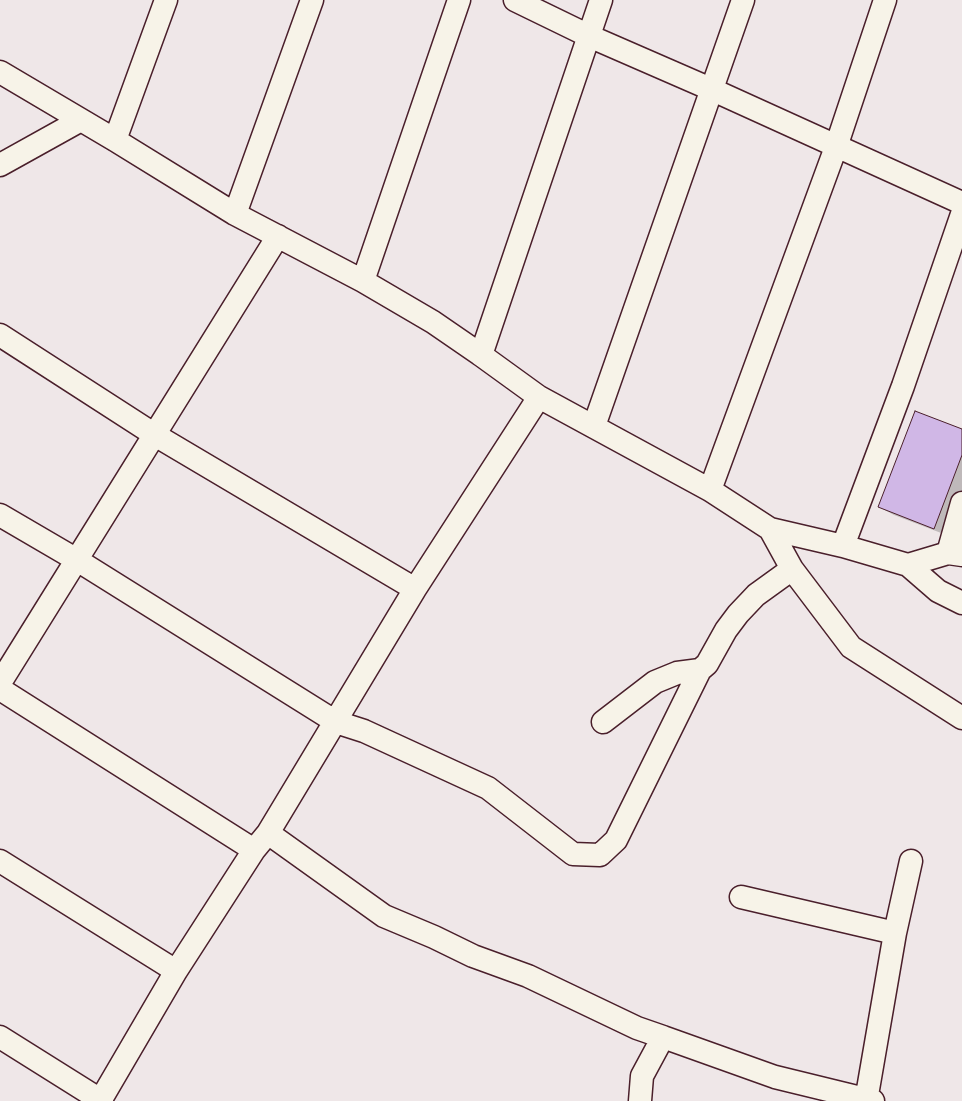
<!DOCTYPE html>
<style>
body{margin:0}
canvas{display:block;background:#efe7e8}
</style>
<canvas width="962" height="1101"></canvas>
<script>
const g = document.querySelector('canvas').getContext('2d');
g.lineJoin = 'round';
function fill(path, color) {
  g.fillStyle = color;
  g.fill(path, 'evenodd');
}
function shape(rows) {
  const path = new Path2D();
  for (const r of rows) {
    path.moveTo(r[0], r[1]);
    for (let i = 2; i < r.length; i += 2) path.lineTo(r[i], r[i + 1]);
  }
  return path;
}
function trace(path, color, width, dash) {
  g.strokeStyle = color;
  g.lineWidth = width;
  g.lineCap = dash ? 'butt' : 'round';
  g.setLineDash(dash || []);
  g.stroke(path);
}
fill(shape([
 [962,430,962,502,949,536,894,515,879,507]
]), '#0003');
const building = shape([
 [915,411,962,429,962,455,934,529,878,507,915,411]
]);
fill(building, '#d0b7e6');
trace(building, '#4a1f2b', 1);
const street = shape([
 [515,0,589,36,713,90,962,203],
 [0,72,115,140,235,214,363,281,433,322,481,355,539,397,710,490,770,529,843,546,908,565,948,553,962,555],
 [115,140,166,0],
 [0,165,81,120],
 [235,214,312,0],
 [363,281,459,0],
 [0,335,155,435,415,589],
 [481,355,601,0],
 [594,426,743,0],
 [710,490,836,147,885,0],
 [0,515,77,560,336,722,364,731,488,788,573,854,600,855,616,840,700,670,707,664,726,630,738,614,756,595,792,569],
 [770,529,792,569,851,647,962,718],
 [843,546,903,386,962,214],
 [948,553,962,503],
 [908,565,938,591,962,603],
 [0,683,278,236],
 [0,689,254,850],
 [603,722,655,682,677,673,700,670],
 [268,833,384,916,434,937,473,956,528,976,637,1028,663,1037,642,1076,640,1101],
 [0,861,176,971],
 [741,897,895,933],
 [0,1037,102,1101],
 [663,1037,775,1077,873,1101],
 [100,1101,176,971,254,850,268,833,415,589,539,397],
 [866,1101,895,933,911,861]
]);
trace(street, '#4a1f2b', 25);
trace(street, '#f7f3e8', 22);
</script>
